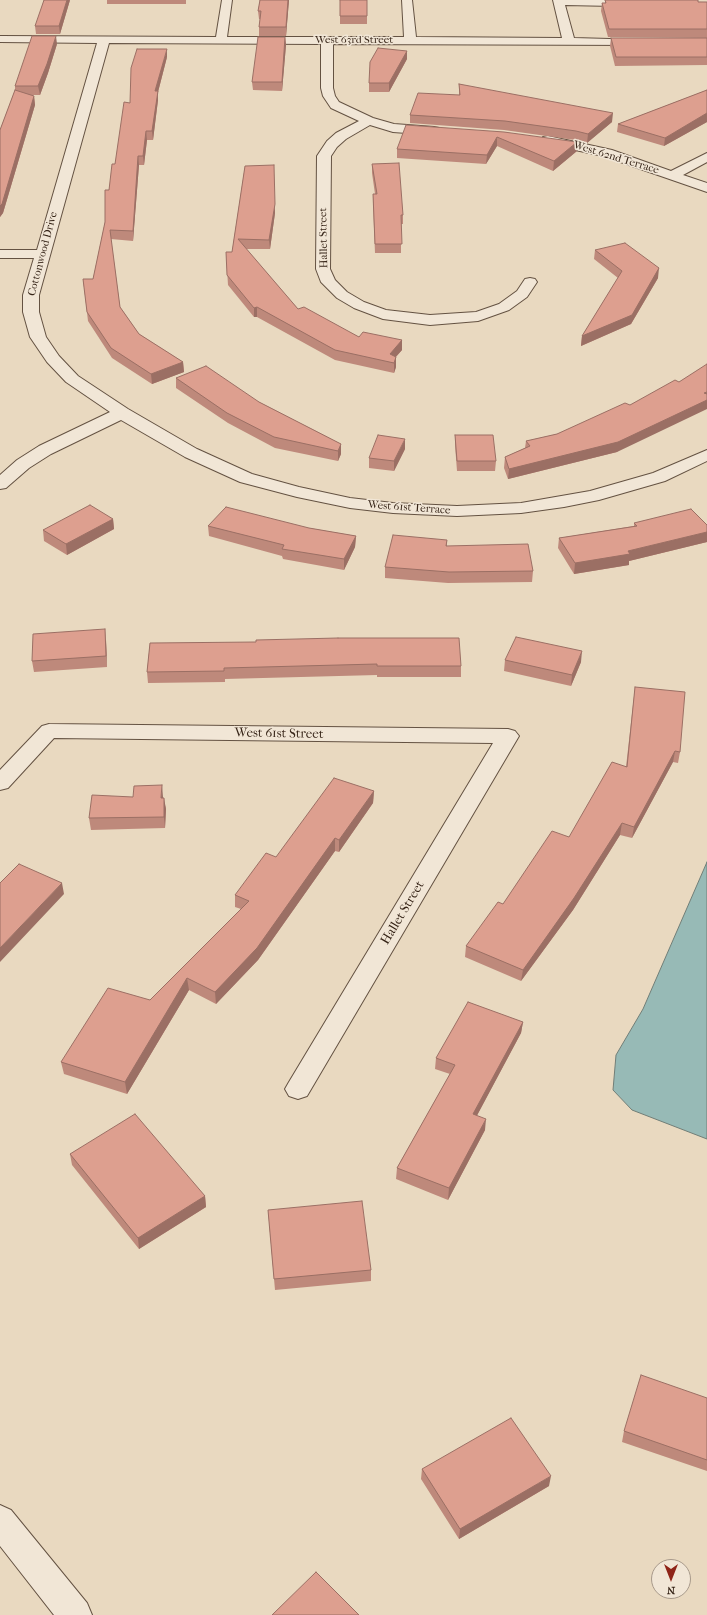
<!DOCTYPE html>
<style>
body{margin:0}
#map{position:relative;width:707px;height:1615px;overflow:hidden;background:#e9d9c0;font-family:"IM FELL French Canon",serif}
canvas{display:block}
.north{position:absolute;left:651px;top:1559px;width:40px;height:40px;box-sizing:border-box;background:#f1e6d6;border:1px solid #a7998a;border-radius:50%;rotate:180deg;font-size:11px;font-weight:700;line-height:16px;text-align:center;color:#372518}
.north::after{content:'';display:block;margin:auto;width:14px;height:18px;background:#8f2418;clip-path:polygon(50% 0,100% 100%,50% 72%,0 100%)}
</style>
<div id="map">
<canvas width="707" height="1615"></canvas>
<div class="north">N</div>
</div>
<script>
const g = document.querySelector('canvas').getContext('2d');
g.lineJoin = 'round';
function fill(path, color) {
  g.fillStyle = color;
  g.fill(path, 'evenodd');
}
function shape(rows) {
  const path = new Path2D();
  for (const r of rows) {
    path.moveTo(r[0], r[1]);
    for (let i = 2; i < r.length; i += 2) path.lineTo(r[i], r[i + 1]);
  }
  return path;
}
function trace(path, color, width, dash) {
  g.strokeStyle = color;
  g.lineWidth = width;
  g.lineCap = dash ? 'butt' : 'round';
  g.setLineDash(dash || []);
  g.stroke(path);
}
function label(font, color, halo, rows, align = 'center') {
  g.font = font + ' "IM FELL French Canon",serif';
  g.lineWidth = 3;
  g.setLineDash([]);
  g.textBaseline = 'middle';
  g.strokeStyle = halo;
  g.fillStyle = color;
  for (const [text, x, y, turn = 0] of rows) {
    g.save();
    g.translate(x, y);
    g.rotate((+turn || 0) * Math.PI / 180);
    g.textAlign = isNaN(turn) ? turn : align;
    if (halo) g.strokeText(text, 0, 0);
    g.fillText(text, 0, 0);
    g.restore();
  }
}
const water = shape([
 [707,862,707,1139,632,1110,613,1090,616,1055,643,1009,707,862]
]);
fill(water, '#97bab6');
trace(water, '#717e77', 1);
const minor = shape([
 [222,0,232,0,227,37,404,37,402,0,412,0,416,37,562,38,553,0,659,0,654,3,614,6,565,5,574,38,645,40,647,42,645,44,641,45,333,44,333,88,335,96,339,102,373,118,394,124,434,127,439,128,440,131,439,134,434,135,393,132,370,125,346,139,337,147,331,156,330,269,335,280,347,292,364,302,386,310,430,315,476,312,499,304,517,291,525,279,530,278,535,279,537,282,527,297,509,310,478,321,430,325,383,319,354,308,337,298,321,282,316,269,317,156,327,141,336,133,359,121,331,108,323,96,321,88,321,44,109,43,39,295,39,312,46,337,59,356,78,376,128,409,197,449,252,474,299,487,350,498,393,503,457,506,521,503,590,491,653,473,707,450,707,461,665,481,599,500,564,507,521,513,457,516,393,513,350,508,297,497,240,482,185,457,121,420,51,454,29,468,6,488,0,489,0,475,17,460,39,446,110,412,66,382,47,362,30,337,23,312,23,295,34,258,0,258,0,250,37,250,97,43,0,42,0,36,216,37,222,0],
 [548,136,612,150,671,171,707,153,707,162,683,175,707,183,707,192,603,156,543,143,542,140,543,137,548,136],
 [49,724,508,729,515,731,519,736,307,1096,298,1099,289,1096,285,1089,289,1082,493,743,54,738,8,788,0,790,0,770,42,726,49,724],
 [0,1505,11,1510,87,1603,92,1615,54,1615,0,1546,0,1505]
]);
trace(minor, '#645242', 2);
fill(minor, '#f1e6d6');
fill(shape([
 [70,0,60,34,36,34,35,26],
 [107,0,186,0,186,4,107,4],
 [260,0,289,0,286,36,259,36,259,27,260,19,259,19,258,11],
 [340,0,367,0,367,24,340,24],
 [605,0,707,2,707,38,608,37,601,11,602,3,605,3],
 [285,37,286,45,282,91,253,90,252,82],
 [611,38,707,38,707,65,615,66,610,46],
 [57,44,48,73,40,95,30,95,34,96,35,105,3,213,0,217,0,130,15,90,15,86],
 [407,51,407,59,389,92,369,92,369,83],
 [167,57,158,92,158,100,153,140,147,140,144,165,139,165,133,241,111,239,120,307,139,334,183,362,184,372,152,384,112,358,88,321,83,279,93,279,105,222,109,190,115,164,130,103],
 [459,84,612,122,587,143,575,140,504,130,410,123,410,115,459,95],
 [707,90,707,122,664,146,617,132,618,124],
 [504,132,577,151,553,171,497,146,486,164,397,158,397,149],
 [372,164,403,215,403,224,401,224,401,253,375,253,373,203,373,194,375,194,372,173],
 [245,166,275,213,270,249,246,249,298,309,359,337,402,340,402,350,396,357,396,367,394,373,335,360,257,317,254,317,228,285,226,252,232,252],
 [595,250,658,278,631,324,581,346,582,336,618,278,594,259],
 [176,378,259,402,341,444,341,454,338,461,275,448,228,423,176,388],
 [679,382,617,452,508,479,504,468,505,457,525,448,526,441,557,434,630,405],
 [455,435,496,461,495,471,457,471,455,445],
 [405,449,394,471,369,468,369,458],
 [113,519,114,529,67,555,44,541,43,530],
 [634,523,707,525,707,542,629,561,629,565,574,574,558,548,559,538,634,526],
 [208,526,309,528,356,536,355,547,344,570,283,559,282,556,209,536],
 [447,540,447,546,533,571,532,582,448,583,385,578,385,567],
 [106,640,107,667,34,672,32,661],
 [150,643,461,666,461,677,377,677,377,675,225,679,225,682,148,683,147,672],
 [505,660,581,662,571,686,504,671],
 [635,687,680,752,678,763,673,762,632,838,620,835,573,910,521,981,465,957,466,946,503,904,569,837,626,767],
 [374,791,373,803,339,852,335,851,258,960,216,1004,189,990,127,1094,64,1074,61,1062,150,1000,241,909,235,907,235,895,276,857],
 [133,797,163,797,166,809,165,828,91,830,89,818],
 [523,1022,521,1033,477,1115,485,1130,448,1200,396,1179,397,1168,450,1074,435,1069,436,1058],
 [70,1154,205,1196,206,1207,139,1249,72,1165],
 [268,1210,371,1270,371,1281,275,1290],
 [707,1398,707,1471,622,1442,624,1431],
 [422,1469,549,1486,459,1539,421,1479]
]), '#be897b');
fill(shape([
 [67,0,70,0,60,34,59,26],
 [288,0,289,0,286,36,286,27],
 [56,36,57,44,48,73,40,95,38,86],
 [285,37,286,45,282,91,282,82],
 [167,49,167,57,158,92,158,100,153,140,152,131,155,91],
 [407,51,407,59,389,92,389,83],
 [34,96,35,105,3,213,0,217,0,206],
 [613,113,612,122,587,143,588,134],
 [707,113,707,122,664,146,665,138],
 [146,131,147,140,144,165,143,156],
 [497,137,497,146,486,164,487,155],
 [577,142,577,151,553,171,554,161],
 [138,156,139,165,133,241,133,231],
 [275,204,275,213,270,249,269,240],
 [659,268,658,278,631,324,581,346,582,336],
 [257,307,257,317,254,317,254,308],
 [402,340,402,350,391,362,390,354],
 [396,357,396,367,394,373,394,363],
 [183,362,184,372,152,384,151,374],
 [707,392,707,409,617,452,508,479,509,469],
 [405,439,405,449,394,471,394,461],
 [341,444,341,454,338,461,338,451],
 [113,519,114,529,67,555,66,544],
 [707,532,707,542,629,561,629,565,574,574,575,563,628,551],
 [356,536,355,547,344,570,344,559],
 [105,629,106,640,107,667,106,656],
 [582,651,581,662,571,686,572,675],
 [675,751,673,762,632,838,634,827],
 [162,785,163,797,162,809,161,798],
 [374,791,373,803,339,852,339,840],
 [164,798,166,809,165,828,164,817],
 [622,823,620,835,573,910,521,981,523,970],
 [335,838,335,851,258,960,216,1004,215,992],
 [62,883,64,894,0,962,0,948],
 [187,978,189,990,127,1094,125,1082],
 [523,1022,521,1033,472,1125,473,1114],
 [486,1119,485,1130,448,1200,449,1188],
 [205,1196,206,1207,139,1249,138,1238],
 [551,1476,549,1486,459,1539,460,1529]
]), '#9b6f64');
const building = shape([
 [44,0,67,0,59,26,35,26,44,0],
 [260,0,288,0,286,27,259,27,261,11,258,11,260,0],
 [340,0,367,0,367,16,340,16,340,0],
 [605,0,698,0,698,2,707,2,707,29,609,29,602,3,606,3,605,0],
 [32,36,56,36,47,64,38,86,15,86,32,36],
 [258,37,285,37,282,82,252,82,258,37],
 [611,38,707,38,707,57,616,57,611,38],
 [378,48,407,51,389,83,369,83,370,62,378,48],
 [137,49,167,49,155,91,158,91,152,131,146,131,143,156,138,156,133,231,110,230,120,307,139,334,183,362,151,374,111,348,87,312,83,279,93,279,105,222,105,190,109,190,112,164,115,164,124,102,130,103,131,68,137,49],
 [459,84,613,113,588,134,576,131,505,121,410,115,418,93,460,95,459,84],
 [15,90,34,96,2,204,0,206,0,130,15,90],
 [707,90,707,113,665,138,618,124,707,90],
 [406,125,504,132,577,142,554,161,497,137,487,155,397,149,406,125],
 [399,163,403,215,401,215,402,244,375,244,373,194,377,194,372,164,399,163],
 [274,165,275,204,269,240,238,239,298,309,304,307,359,337,363,332,402,340,390,354,396,357,394,363,335,350,257,307,254,308,227,275,226,252,232,252,245,166,274,165],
 [625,243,659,268,632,315,582,336,622,271,595,250,625,243],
 [707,364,707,392,704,393,707,394,707,400,618,442,509,469,505,457,530,446,526,441,557,434,625,403,630,405,675,380,679,382,707,364],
 [206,366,259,402,341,444,338,451,274,437,227,413,176,378,206,366],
 [378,435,405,439,394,461,369,458,378,435],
 [455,435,493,435,496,461,457,461,455,435],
 [90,505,113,519,66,544,43,530,90,505],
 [226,507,309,528,356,536,344,559,282,549,284,545,208,526,226,507],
 [691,509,707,525,707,532,628,551,630,554,575,563,559,538,637,526,634,523,691,509],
 [393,535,447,540,446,546,528,544,533,571,449,572,385,567,393,535],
 [105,629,106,656,32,661,33,634,105,629],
 [516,637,582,651,572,675,505,660,516,637],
 [338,638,459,638,461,666,377,666,377,664,224,668,224,671,147,672,150,643,256,642,256,640,338,638],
 [635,687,685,692,680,752,675,751,634,827,622,823,574,898,523,970,466,946,498,902,503,904,552,831,569,837,612,762,627,767,635,687],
 [334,778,374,791,339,840,335,838,257,948,215,992,187,978,125,1082,61,1062,108,988,150,1000,249,901,235,895,266,853,276,857,334,778],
 [162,785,161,798,164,798,164,817,89,818,92,795,133,797,134,786,162,785],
 [19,864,62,883,0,948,0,883,19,864],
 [468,1002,523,1022,473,1114,486,1119,449,1188,397,1168,455,1065,436,1058,468,1002],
 [135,1114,205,1196,138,1238,70,1154,135,1114],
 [362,1201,371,1270,274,1279,268,1210,362,1201],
 [641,1375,707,1398,707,1460,624,1431,641,1375],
 [511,1418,551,1476,460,1529,422,1469,511,1418],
 [316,1572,359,1615,272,1615,316,1572]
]);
fill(building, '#dd9f8f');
trace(building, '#9b6f64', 1);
label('11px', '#372518', '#f1e6d6', [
 ["West 63rd Street",354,40],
 ["West 62nd Terrace",616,158,17],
 ["Hallet Street",324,238,-91],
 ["Cottonwood Drive",43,254,-75],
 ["West 61st Terrace",409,508,4]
]);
label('13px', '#372518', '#f1e6d6', [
 ["West 61st Street",279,734,1],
 ["Hallet Street",403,913,-59]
]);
</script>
